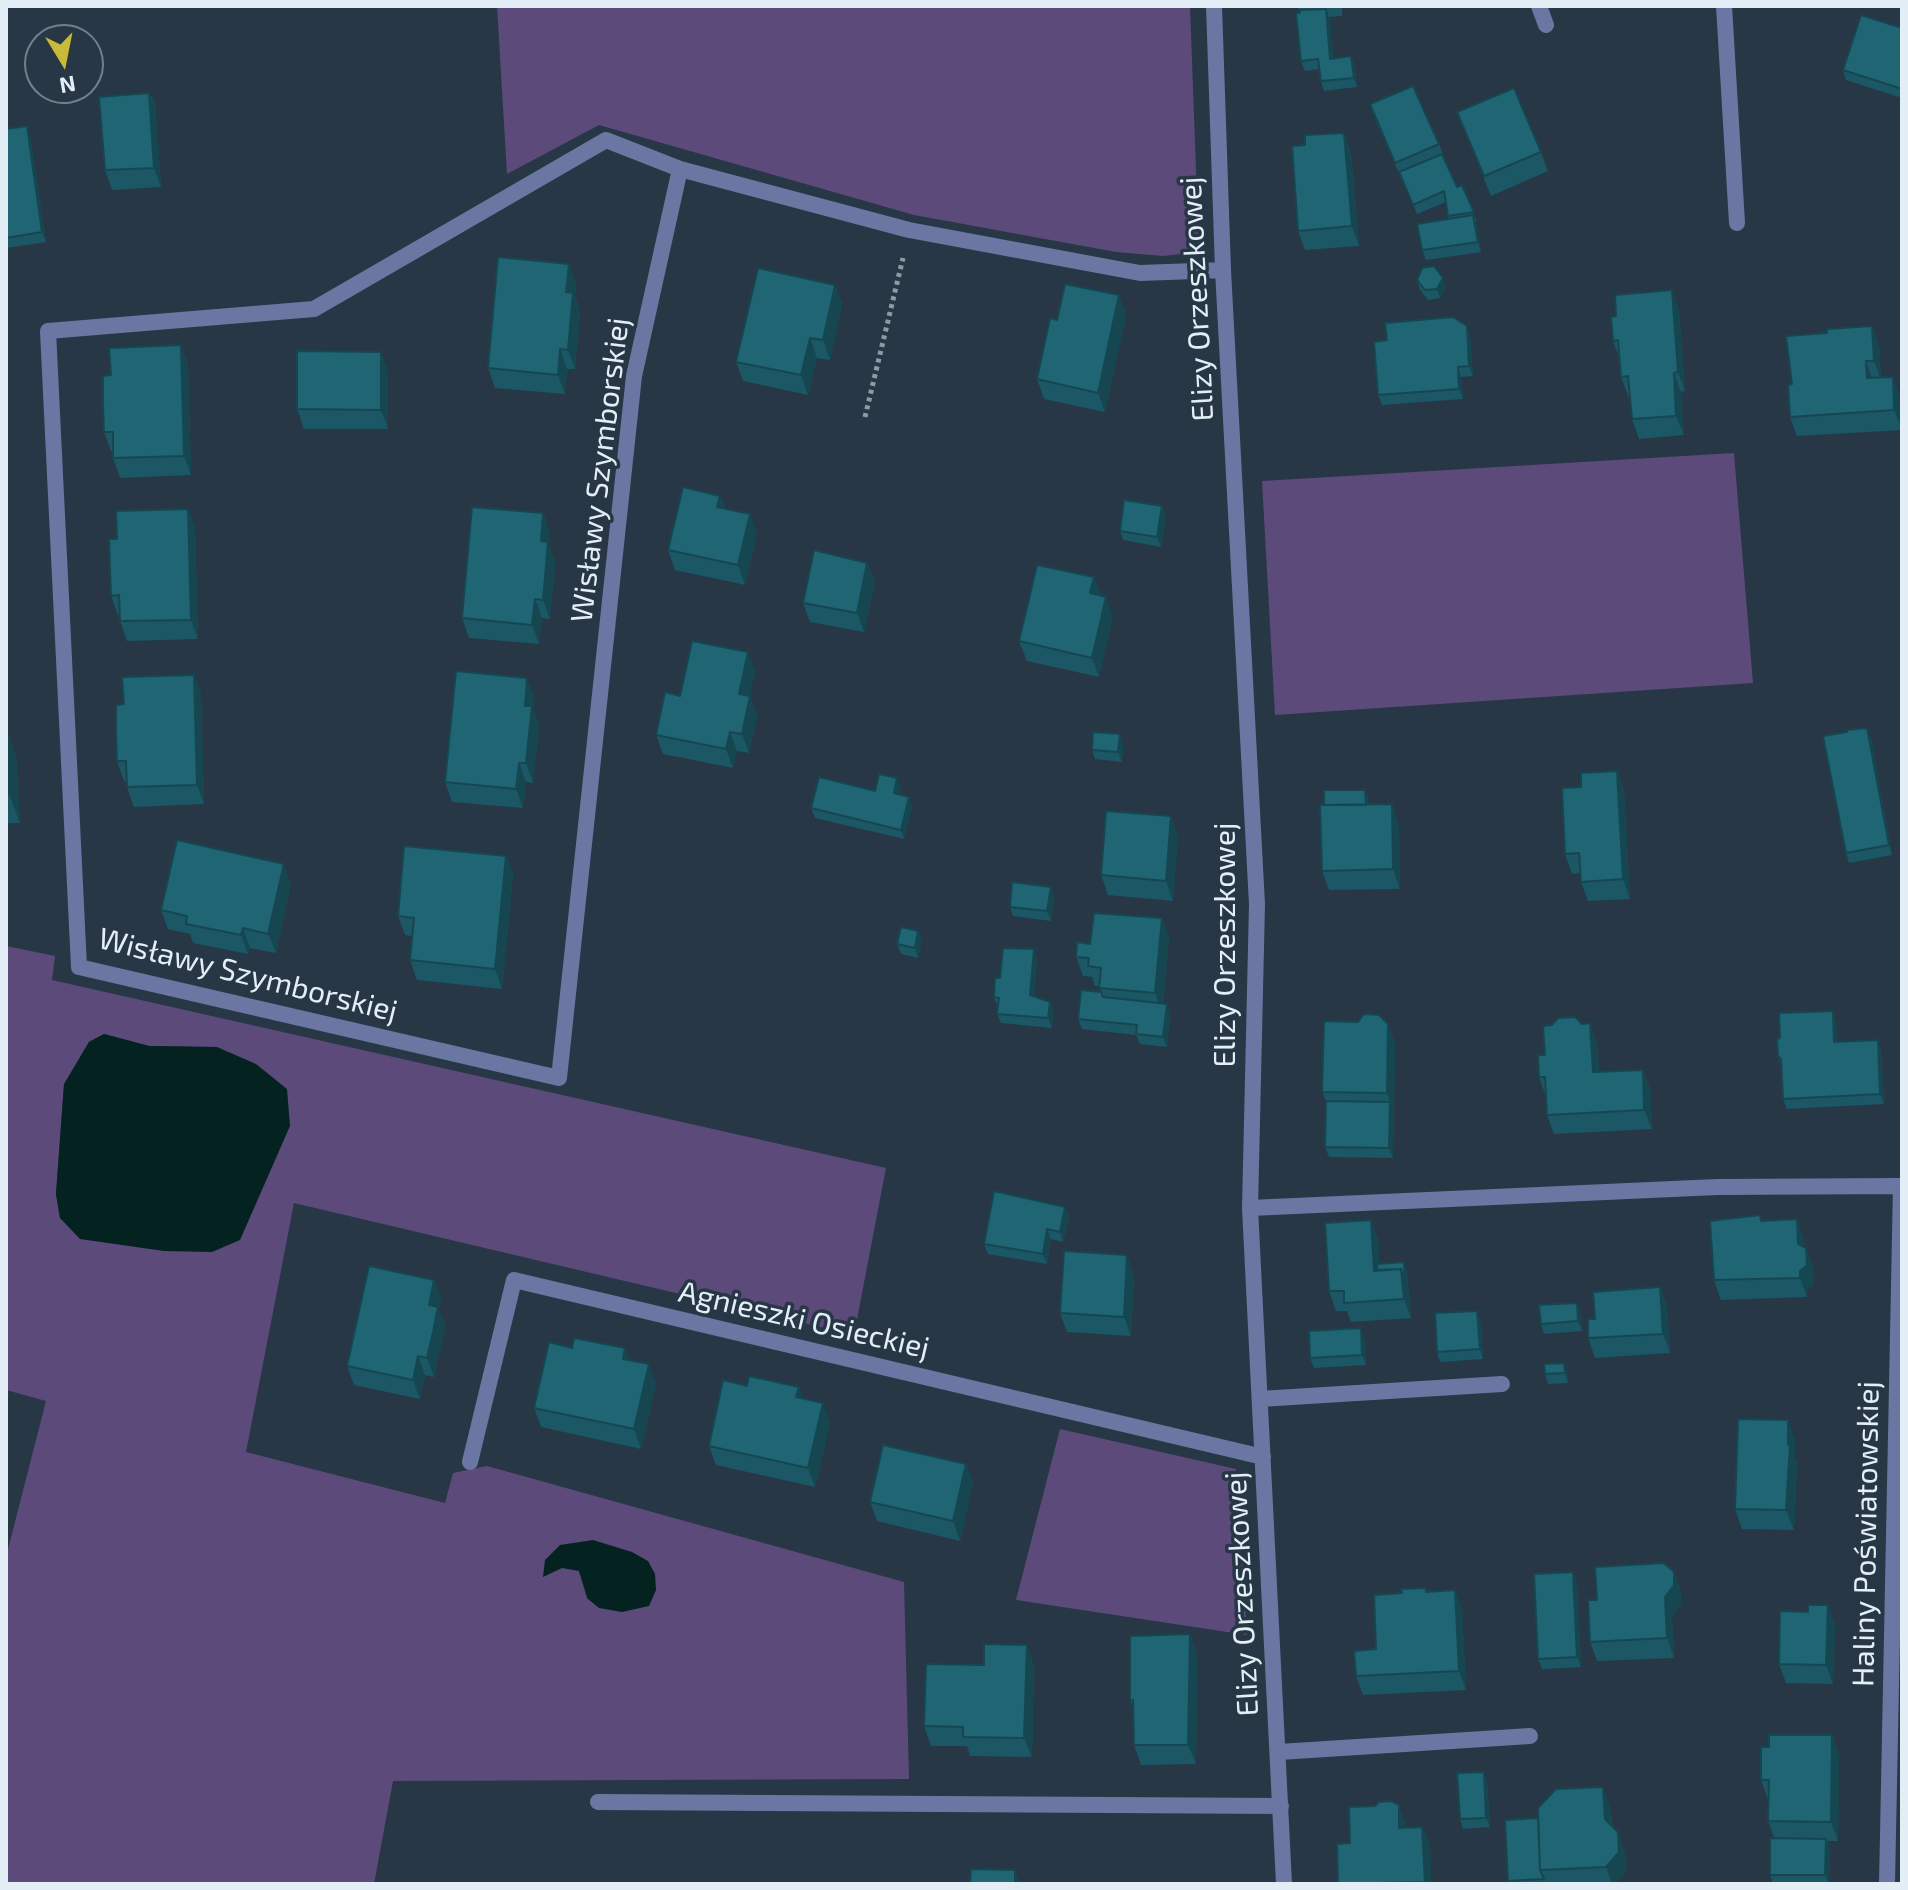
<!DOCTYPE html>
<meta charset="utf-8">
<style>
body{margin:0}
#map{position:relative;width:1908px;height:1890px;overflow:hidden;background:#273745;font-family:"Exo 2",sans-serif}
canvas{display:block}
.frame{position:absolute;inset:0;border:8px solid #e4eef7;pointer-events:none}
.north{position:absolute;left:24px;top:24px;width:80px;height:80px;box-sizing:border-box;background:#273745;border:2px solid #73808c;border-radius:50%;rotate:170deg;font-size:22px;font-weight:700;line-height:32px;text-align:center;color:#e4eef7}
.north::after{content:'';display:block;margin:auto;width:28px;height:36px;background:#c9ba3a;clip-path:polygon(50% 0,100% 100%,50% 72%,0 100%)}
</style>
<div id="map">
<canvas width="1908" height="1890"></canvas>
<div class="frame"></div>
<div class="north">N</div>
</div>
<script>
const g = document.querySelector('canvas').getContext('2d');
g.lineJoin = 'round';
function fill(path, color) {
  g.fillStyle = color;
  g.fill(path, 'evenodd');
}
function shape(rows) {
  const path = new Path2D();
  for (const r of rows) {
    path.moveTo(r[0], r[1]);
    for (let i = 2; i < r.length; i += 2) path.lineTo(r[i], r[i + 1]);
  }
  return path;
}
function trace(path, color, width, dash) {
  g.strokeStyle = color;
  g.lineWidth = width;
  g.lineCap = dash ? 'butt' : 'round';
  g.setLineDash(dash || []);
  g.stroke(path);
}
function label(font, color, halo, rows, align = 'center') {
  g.font = font + ' "Exo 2",sans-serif';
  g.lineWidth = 7;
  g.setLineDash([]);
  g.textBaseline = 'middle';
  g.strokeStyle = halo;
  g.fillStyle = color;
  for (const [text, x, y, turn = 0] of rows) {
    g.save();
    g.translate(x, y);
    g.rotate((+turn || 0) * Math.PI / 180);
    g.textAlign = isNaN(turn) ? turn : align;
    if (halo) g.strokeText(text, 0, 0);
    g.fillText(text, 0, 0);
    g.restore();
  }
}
fill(shape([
 [497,6,1190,6,1199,252,1163,256,1116,252,914,215,599,125,507,174],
 [1734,453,1753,683,1275,715,1262,481],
 [6,946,55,956,52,980,886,1168,854,1335,294,1203,246,1452,445,1503,453,1473,487,1466,904,1582,909,1779,393,1781,374,1884,6,1884,6,1557,46,1401,6,1390],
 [104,1034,149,1046,217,1047,60,1218,56,1194,64,1085,89,1042],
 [545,1560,656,1590,587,1599,579,1571],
 [1060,1429,1236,1469,1247,1635,1016,1600]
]), '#5c4a7b');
fill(shape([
 [104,1034,149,1046,217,1047,256,1064,287,1089,290,1126,240,1240,212,1252,164,1251,80,1239,60,1218,56,1194,64,1084,89,1042],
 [593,1540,632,1552,648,1561,655,1574,656,1590,649,1606,622,1612,599,1608,588,1599,579,1571,562,1568,543,1577,545,1560,560,1545]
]), '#042220');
trace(shape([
 [865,417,903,258]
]), '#8e9ba6', 5, [4, 4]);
trace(shape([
 [1260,1399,1502,1384],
 [1279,1752,1530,1736],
 [598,1802,1281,1806]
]), '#6b77a2', 16);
trace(shape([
 [1214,6,1223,270,1257,904,1250,1208,1284,1884],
 [1539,6,1546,25],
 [1724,6,1737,223],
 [680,169,634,376,559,1078,79,967,48,331,314,309,606,140,680,169,909,230,1140,273,1223,270],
 [1250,1208,1717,1187,1902,1186],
 [470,1462,514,1280,1263,1457],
 [1887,1884,1901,1186]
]), '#6b77a2', 16);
fill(shape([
 [1297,6,1342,6,1342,16,1329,17,1333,58,1351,56,1355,66,1357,87,1324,91,1321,81,1319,69,1305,71,1301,61,1300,13],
 [1902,28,1902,98,1846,80,1843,70],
 [149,93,155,103,161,187,112,190,105,170],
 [1370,104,1439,144,1457,187,1462,185,1477,222,1476,222,1481,252,1426,260,1422,250,1449,219,1446,202,1417,214,1377,124],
 [1457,112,1541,152,1548,171,1491,196],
 [27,126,30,136,46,242,6,248,6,129],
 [1351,152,1359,246,1305,250,1298,231],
 [1417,280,1446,287,1440,298,1428,300,1420,290],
 [576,284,575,296,580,312,575,369,567,369,565,394,495,388,488,368],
 [835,285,842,304,830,360,817,358,808,395,743,381,736,362],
 [1119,295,1126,315,1105,412,1044,399,1037,379,1057,320],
 [1679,309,1685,391,1681,392,1684,435,1639,439,1632,419,1630,396,1628,396,1621,377,1619,357,1613,341],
 [1467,326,1470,336,1473,376,1461,377,1463,399,1382,405,1378,395],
 [1872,326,1879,346,1881,378,1900,396,1902,430,1797,436,1790,417,1792,384,1827,333],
 [181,345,188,365,191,475,120,478,113,458,113,451,111,451,104,432],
 [388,371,388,429,304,429,297,409],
 [720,496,725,508,757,533,745,585,675,570,668,550],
 [188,509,195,528,198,639,127,641,120,621,120,615,118,615,111,596,117,539],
 [543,513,550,533,549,545,555,562,550,619,542,618,539,644,469,638,462,618],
 [1166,515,1161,547,1123,540,1120,531],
 [867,563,875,583,864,632,810,622,803,603],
 [1094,577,1101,595,1113,616,1099,677,1027,661,1019,641],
 [755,671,749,696,757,716,749,753,737,751,733,768,663,754,656,735,680,696],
 [194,675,201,694,204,804,134,807,127,787,126,781,124,781,117,761,124,704],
 [534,697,533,710,539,725,533,783,526,782,523,808,452,802,445,782],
 [6,730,16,757,20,823,6,823],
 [1871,738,1892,855,1849,863,1846,853],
 [1123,744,1122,762,1095,759,1092,750],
 [1617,771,1624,790,1630,899,1588,901,1581,882,1580,873,1572,874,1565,854,1581,787],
 [901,788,899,795,912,807,904,839,815,818,811,808,875,791],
 [1365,790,1369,799,1369,805,1399,824,1400,889,1329,890,1322,871,1324,805],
 [1178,835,1173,901,1108,895,1101,875],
 [506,856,513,875,502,989,417,980,410,960,412,936,405,935,398,916],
 [291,883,276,953,250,948,248,954,193,943,190,934,168,929,161,910],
 [1054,897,1051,921,1013,916,1010,907],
 [918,931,922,940,918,958,901,954,897,944],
 [1169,937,1163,1004,1167,1004,1170,1014,1167,1047,1140,1044,1136,1035,1082,1029,1078,1019,1101,992,1099,986,1095,986,1092,977,1083,976,1076,957,1090,944],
 [1037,959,1034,996,1054,1011,1052,1028,1001,1023,997,1014,998,1007,994,997,1000,978],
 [1836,1021,1837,1042,1878,1040,1881,1050,1884,1104,1787,1109,1783,1099,1781,1066,1778,1056],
 [1590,1023,1597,1043,1599,1072,1643,1070,1650,1089,1652,1129,1554,1134,1547,1115,1546,1097,1539,1077,1545,1055,1582,1024],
 [1388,1024,1395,1044,1393,1158,1329,1157,1325,1147,1326,1101,1322,1092],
 [1065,1207,1069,1217,1063,1242,1051,1239,1047,1264,988,1254,984,1244],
 [1371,1220,1378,1240,1379,1264,1404,1262,1407,1272,1411,1318,1351,1322,1347,1311,1336,1311,1329,1291],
 [1763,1221,1804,1239,1804,1247,1813,1267,1814,1285,1807,1290,1807,1297,1721,1300,1714,1280],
 [1134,1275,1131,1336,1067,1332,1060,1313],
 [434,1280,441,1299,439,1309,445,1326,434,1377,425,1375,420,1399,354,1385,347,1366],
 [1660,1287,1667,1307,1670,1353,1595,1358,1588,1338,1595,1319],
 [1577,1303,1580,1313,1582,1331,1544,1334,1541,1324],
 [1481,1321,1483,1359,1440,1362,1437,1352],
 [1361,1328,1364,1338,1366,1365,1314,1368,1310,1358],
 [572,1348,625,1348,629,1360,656,1384,641,1449,541,1427,534,1408],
 [1568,1373,1568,1383,1548,1384,1545,1374],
 [747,1386,799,1387,803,1399,830,1423,815,1487,716,1465,709,1446],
 [1795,1440,1795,1458,1797,1464,1794,1530,1742,1529,1735,1509],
 [973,1483,960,1541,877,1521,870,1502],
 [1573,1572,1577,1582,1581,1667,1542,1669,1538,1659],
 [1674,1572,1681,1592,1681,1605,1672,1616,1674,1658,1597,1661,1590,1642],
 [1455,1590,1462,1610,1466,1690,1363,1695,1356,1676,1376,1649,1428,1592],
 [1828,1605,1835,1624,1833,1684,1786,1683,1779,1664,1808,1612],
 [1190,1634,1197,1654,1196,1764,1141,1765,1134,1745,1134,1710,1130,1701],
 [1034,1664,1032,1757,970,1756,967,1746,931,1746,924,1726,984,1665],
 [1832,1735,1839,1755,1838,1841,1827,1841,1830,1849,1829,1884,1773,1884,1770,1875,1774,1838,1768,1821,1768,1800,1761,1780,1769,1747],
 [1487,1782,1490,1827,1463,1829,1460,1819],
 [1610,1807,1612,1825,1625,1851,1626,1872,1615,1884,1509,1884,1508,1881,1538,1818],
 [1406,1825,1406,1827,1422,1827,1430,1846,1431,1884,1338,1884,1350,1843]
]), '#1b5764');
fill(shape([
 [1326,9,1330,19,1334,68,1330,59],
 [1351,56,1355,66,1357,87,1354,78],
 [149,93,156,112,161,187,154,168],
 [152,94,155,103,156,112,152,102],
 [27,126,30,136,46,242,42,232],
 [1344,133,1351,152,1359,246,1352,226],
 [1473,215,1477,225,1481,252,1478,242],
 [569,264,576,284,575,296,580,312,575,369,568,350,566,292],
 [1443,278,1446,287,1440,298,1437,289],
 [835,285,842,304,830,360,823,340],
 [1672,290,1679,309,1685,391,1678,372],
 [1119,295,1126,315,1105,412,1098,393],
 [1467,326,1470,336,1473,376,1469,366],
 [1872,326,1879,346,1881,380,1874,361],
 [810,338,817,358,808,395,801,375],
 [181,345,188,365,191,475,184,456],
 [560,349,567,369,565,394,558,375],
 [381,352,388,371,388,429,381,410],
 [1866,361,1873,381,1867,378],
 [1458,367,1461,377,1463,399,1459,389],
 [1674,373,1681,392,1684,435,1676,416],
 [1893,377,1900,396,1902,430,1894,410],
 [720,496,727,515,717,507],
 [1162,506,1166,515,1161,547,1157,537],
 [188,509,195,528,198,639,191,620],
 [543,513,550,533,549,545,555,562,550,619,543,600,541,541],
 [750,514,757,533,745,585,738,565],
 [867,563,875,583,864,632,857,613],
 [1094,577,1101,596,1090,593],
 [1106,597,1113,616,1099,677,1092,658],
 [535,599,542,618,539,644,532,625],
 [748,652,755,671,746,713,739,694],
 [194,675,201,694,204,804,197,785],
 [527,678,534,697,533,710,539,725,533,783,526,763,525,706],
 [750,696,757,716,749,753,742,734],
 [1867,728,1871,738,1892,855,1889,845],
 [6,730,16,757,20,823,9,794],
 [730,732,737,751,733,768,726,749],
 [1120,734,1123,744,1122,762,1118,752],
 [519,763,526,782,523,808,516,789],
 [1617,771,1624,790,1630,899,1623,879],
 [897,778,901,788,897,803,894,793],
 [1365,790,1369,799,1369,824,1366,814],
 [909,797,912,807,904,839,901,830],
 [1392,804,1399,824,1400,889,1393,869],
 [1171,816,1178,835,1173,901,1166,881],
 [506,856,513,875,502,989,495,969],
 [284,864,291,883,276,953,268,934],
 [1051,887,1054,897,1051,921,1047,911],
 [1162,918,1169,937,1162,1012,1155,993],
 [243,928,250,948,248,954,241,935],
 [918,931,922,940,918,958,915,948],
 [1034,949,1037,959,1034,1005,1030,995],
 [1050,1002,1054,1011,1052,1028,1048,1018],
 [1167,1004,1170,1014,1167,1047,1163,1037],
 [1833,1011,1836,1021,1838,1052,1834,1042],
 [1590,1023,1597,1043,1600,1091,1593,1072],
 [1388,1024,1395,1044,1393,1158,1389,1148,1390,1102,1387,1093],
 [1878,1040,1881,1050,1884,1104,1880,1094],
 [1643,1070,1650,1089,1652,1129,1644,1110],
 [1065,1207,1069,1217,1063,1242,1060,1232],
 [1797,1219,1804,1239,1805,1263,1798,1244],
 [1371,1220,1378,1240,1380,1280,1374,1271],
 [1047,1229,1051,1239,1047,1264,1043,1254],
 [1806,1248,1813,1267,1814,1285,1807,1290,1807,1297,1800,1278,1800,1271],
 [1127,1255,1134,1275,1131,1336,1124,1317],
 [1404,1262,1407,1272,1411,1318,1404,1299,1401,1269],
 [434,1280,441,1299,439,1309,445,1326,434,1377,427,1358,429,1305],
 [1660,1287,1667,1307,1670,1353,1663,1334],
 [1577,1303,1580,1313,1582,1331,1578,1321],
 [1477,1311,1481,1321,1483,1359,1480,1349],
 [1361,1328,1364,1338,1366,1365,1362,1355],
 [625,1348,632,1368,623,1359],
 [418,1356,425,1375,420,1399,413,1380],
 [1564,1363,1568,1373,1568,1383,1565,1373],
 [649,1364,656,1384,641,1449,634,1429],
 [799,1387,806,1407,796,1397],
 [823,1403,830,1423,815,1487,808,1468],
 [1788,1420,1795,1440,1795,1458,1797,1464,1794,1530,1786,1510],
 [966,1464,973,1483,960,1541,953,1521],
 [1573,1572,1577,1582,1581,1667,1577,1657],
 [1674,1572,1681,1592,1681,1605,1672,1616,1674,1658,1667,1638,1665,1597],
 [1455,1590,1462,1610,1466,1690,1459,1671],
 [1828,1605,1835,1624,1833,1684,1826,1665],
 [1190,1634,1197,1654,1196,1764,1188,1745],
 [1027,1645,1034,1664,1032,1757,1024,1738],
 [1832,1735,1839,1755,1838,1841,1831,1822],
 [1484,1772,1487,1782,1490,1827,1486,1818],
 [1603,1787,1610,1807,1612,1839,1605,1819],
 [1399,1805,1406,1825,1406,1847,1399,1828],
 [1422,1827,1430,1846,1431,1884,1426,1884,1425,1882],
 [1618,1832,1625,1851,1626,1872,1615,1884,1612,1884,1606,1867],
 [1826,1839,1830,1849,1829,1884,1825,1875],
 [1015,1870,1020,1884,1015,1884]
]), '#164751');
const building = shape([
 [1326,9,1330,59,1351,56,1354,78,1321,81,1318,59,1301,61,1296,13,1300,13,1300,10,1326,9],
 [1861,15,1902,28,1902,89,1843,70,1861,15],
 [1413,86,1439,144,1395,163,1370,104,1413,86],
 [1514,88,1541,152,1484,176,1457,112,1514,88],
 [149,93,154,168,105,170,99,97,149,93],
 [27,126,42,232,6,238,6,129,27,126],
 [1344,133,1352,226,1298,231,1292,146,1305,145,1305,135,1344,133],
 [1442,154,1457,187,1462,185,1474,212,1448,216,1444,191,1413,205,1399,172,1442,154],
 [1473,215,1478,242,1422,250,1417,224,1473,215],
 [498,257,569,264,566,292,573,293,568,350,560,349,558,375,488,368,498,257],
 [1434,266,1443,278,1437,289,1425,290,1417,280,1422,268,1434,266],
 [758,268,835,285,823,340,810,338,801,375,736,362,758,268],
 [1065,284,1119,295,1098,393,1037,379,1050,318,1057,320,1065,284],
 [1672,290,1678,372,1674,373,1676,416,1632,419,1628,376,1621,377,1618,340,1613,341,1611,317,1616,316,1615,295,1672,290],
 [1453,317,1467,326,1469,366,1458,367,1459,389,1378,395,1374,342,1387,340,1385,323,1453,317],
 [1872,326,1874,361,1866,361,1867,378,1893,377,1894,410,1790,417,1788,385,1792,384,1786,336,1827,333,1827,329,1872,326],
 [181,345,184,456,113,458,113,432,104,432,103,405,103,376,111,375,109,348,181,345],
 [297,351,381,352,381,410,297,409,297,351],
 [683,487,720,496,717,507,750,514,738,565,668,550,683,487],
 [1124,500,1162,506,1157,537,1120,531,1124,500],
 [472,507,543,513,541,541,548,542,543,600,535,599,532,625,462,618,472,507],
 [188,509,191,620,120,621,119,595,111,596,110,569,109,539,117,539,116,511,188,509],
 [814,550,867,563,857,613,803,603,814,550],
 [1037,565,1094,577,1090,593,1106,597,1092,658,1019,641,1037,565],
 [692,641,748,652,739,694,750,696,742,734,730,732,726,749,656,735,665,692,680,696,692,641],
 [456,671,527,678,525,706,532,706,526,763,519,763,516,789,445,782,456,671],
 [194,675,197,785,127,787,126,761,117,761,116,733,116,705,124,704,122,677,194,675],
 [1867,728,1889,845,1846,853,1823,736,1847,732,1847,730,1867,728],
 [1093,732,1120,734,1118,752,1092,750,1093,732],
 [6,738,9,794,6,794,6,738],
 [1617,771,1623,879,1581,882,1579,853,1565,854,1562,788,1581,787,1581,773,1617,771],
 [879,774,897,778,894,793,909,797,901,830,811,808,819,777,875,791,879,774],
 [1324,790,1365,790,1366,805,1324,805,1324,790],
 [1392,804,1393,869,1322,871,1320,805,1392,804],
 [1106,811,1171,816,1166,881,1101,875,1106,811],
 [177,840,284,864,268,934,243,928,241,935,186,924,187,916,161,910,177,840],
 [404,846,506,856,495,969,410,960,414,918,398,916,404,846],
 [1012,882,1051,887,1047,911,1010,907,1012,882],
 [1094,913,1162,918,1155,993,1099,988,1101,968,1088,966,1089,958,1076,957,1077,942,1090,944,1094,913],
 [901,927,918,931,915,948,897,944,901,927],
 [1003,948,1034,949,1030,995,1050,1002,1048,1018,997,1014,999,998,994,997,995,978,1000,978,1003,948],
 [1081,990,1101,992,1103,997,1167,1004,1163,1037,1136,1034,1137,1025,1078,1019,1081,990],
 [1833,1011,1834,1042,1878,1040,1880,1094,1783,1099,1781,1059,1778,1056,1777,1040,1780,1037,1779,1013,1833,1011],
 [1364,1014,1379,1015,1388,1024,1387,1093,1322,1092,1324,1021,1358,1022,1364,1014],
 [1575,1017,1582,1024,1590,1023,1593,1072,1643,1070,1644,1110,1547,1115,1545,1077,1539,1077,1538,1055,1545,1055,1543,1026,1552,1025,1558,1018,1575,1017],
 [1326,1101,1390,1102,1389,1148,1325,1147,1326,1101],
 [994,1191,1065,1207,1060,1232,1047,1229,1043,1254,984,1244,994,1191],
 [1760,1215,1761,1221,1797,1219,1798,1244,1806,1248,1807,1265,1800,1271,1800,1278,1714,1280,1710,1221,1760,1215],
 [1371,1220,1374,1271,1401,1269,1404,1299,1344,1303,1344,1291,1329,1291,1325,1223,1371,1220],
 [1064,1251,1127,1255,1124,1317,1060,1313,1064,1251],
 [1404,1262,1405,1278,1401,1269,1377,1270,1377,1264,1404,1262],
 [369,1266,434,1280,429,1305,438,1307,433,1332,427,1358,418,1356,413,1380,347,1366,369,1266],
 [1660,1287,1663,1334,1588,1338,1588,1319,1595,1319,1593,1292,1660,1287],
 [1577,1303,1578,1321,1541,1324,1539,1305,1577,1303],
 [1477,1311,1480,1349,1437,1352,1435,1313,1477,1311],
 [1361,1328,1362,1355,1310,1358,1309,1331,1361,1328],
 [574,1338,625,1348,623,1359,649,1364,634,1429,534,1408,549,1342,572,1348,574,1338],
 [1564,1363,1565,1373,1545,1374,1544,1364,1564,1363],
 [749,1376,799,1387,796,1397,823,1403,808,1468,709,1446,723,1380,747,1386,749,1376],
 [1738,1419,1788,1420,1788,1445,1790,1445,1786,1510,1735,1509,1738,1419],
 [883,1445,966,1464,953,1521,870,1502,883,1445],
 [1664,1563,1674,1572,1674,1585,1665,1597,1667,1638,1590,1642,1588,1600,1597,1600,1595,1567,1664,1563],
 [1573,1572,1577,1657,1538,1659,1534,1574,1573,1572],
 [1426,1588,1426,1592,1455,1590,1459,1671,1356,1676,1354,1651,1376,1649,1374,1595,1402,1593,1401,1589,1426,1588],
 [1808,1605,1828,1605,1826,1665,1779,1664,1780,1611,1808,1612,1808,1605],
 [1190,1634,1188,1745,1134,1745,1133,1700,1130,1701,1130,1636,1190,1634],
 [984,1644,1027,1645,1024,1738,963,1737,963,1727,924,1726,926,1664,984,1665,984,1644],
 [1769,1735,1832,1735,1831,1822,1768,1821,1769,1780,1761,1780,1761,1747,1769,1747,1769,1735],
 [1484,1772,1486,1818,1460,1819,1457,1773,1484,1772],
 [1603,1787,1605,1819,1618,1832,1619,1852,1606,1867,1540,1870,1538,1808,1556,1789,1603,1787],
 [1391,1801,1399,1805,1399,1828,1422,1827,1425,1882,1338,1884,1337,1844,1350,1843,1349,1807,1375,1806,1379,1802,1391,1801],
 [1538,1818,1540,1870,1544,1879,1508,1881,1505,1820,1538,1818],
 [1770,1838,1826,1839,1825,1875,1770,1875,1770,1838],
 [971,1869,1015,1870,1015,1884,970,1884,971,1869]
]);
fill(building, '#1f6574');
trace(building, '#164751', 2);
label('30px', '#e4eef7', '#273745', [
 ["Elizy Orzeszkowej",1197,299,-93],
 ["Wisławy Szymborskiej",600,470,-83],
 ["Elizy Orzeszkowej",1225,945,-90],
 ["Wisławy Szymborskiej",248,975,14],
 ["Agnieszki Osieckiej",804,1320,13],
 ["Haliny Poświatowskiej",1866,1534,-89],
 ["Elizy Orzeszkowej",1242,1594,-93]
]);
</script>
